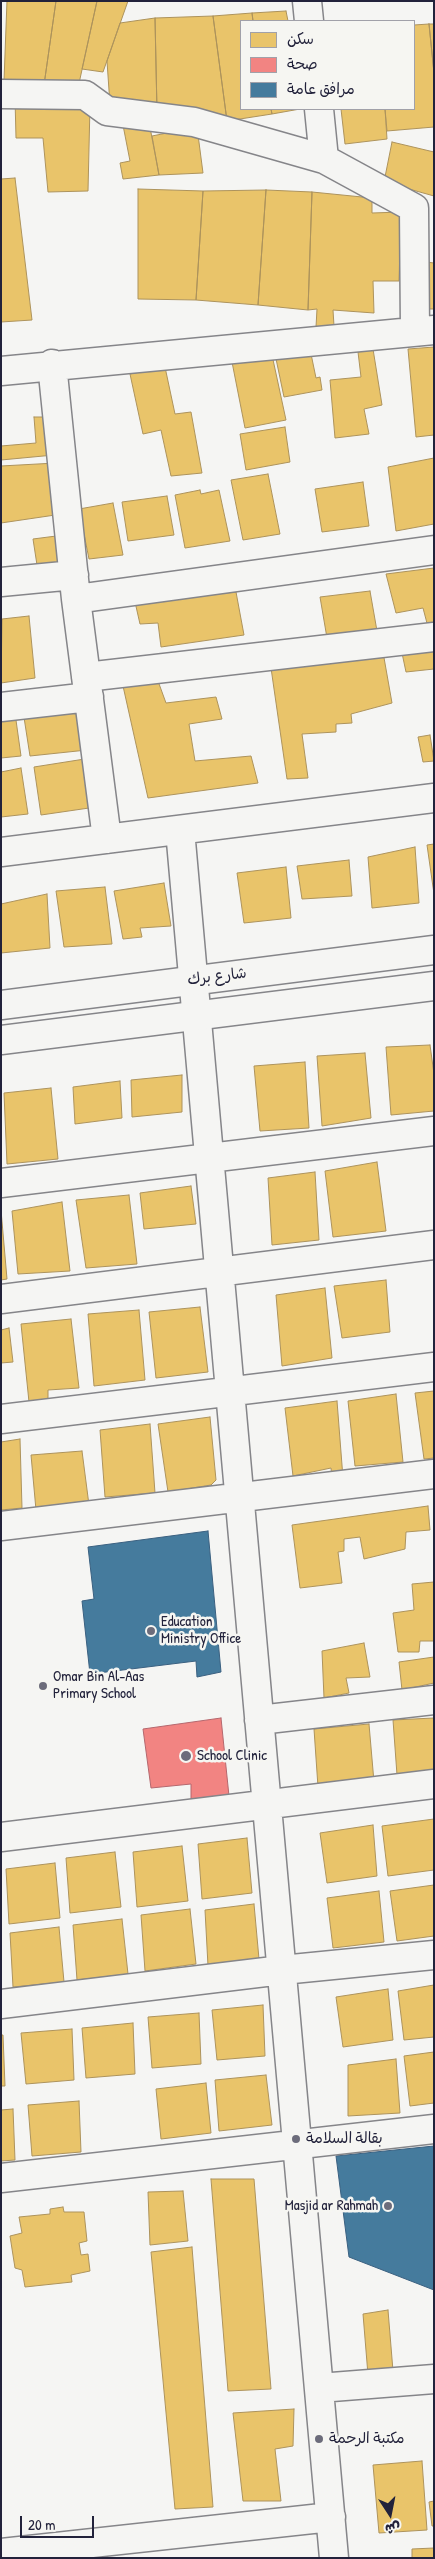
<!DOCTYPE html>
<meta charset="utf-8">
<style>
body{margin:0}
#map{position:relative;width:435px;height:2559px;overflow:hidden;background:#f5f5f3;font-family:"Patrick Hand","Playpen Sans Arabic",sans-serif}
canvas{display:block}
.frame{position:absolute;inset:0;border:2px solid #22223b;pointer-events:none}
.legend{position:absolute;left:240px;top:20px;width:175px;height:90px;box-sizing:border-box;background:#f6f6f2;border:1px solid #a1a1a9;margin:0;padding:6px 9px;list-style:none;font-size:15px;color:#22223b}
.legend li{display:flex;align-items:center;gap:10px;height:25px}
.legend b{width:25px;border:1px solid #a1a1a9}
.north{position:absolute;left:365px;top:2489px;width:50px;height:50px;-webkit-text-stroke:4px #f6f6f2;paint-order:stroke;rotate:169deg;font-size:14px;font-weight:700;line-height:20px;text-align:center;color:#22223b}
.north::after{content:'';display:block;margin:auto;width:18px;height:22px;background:#22223b;clip-path:polygon(50% 0,100% 100%,50% 72%,0 100%)}
.scale{position:absolute;left:20px;top:2516px;width:74px;height:22px;box-sizing:border-box;border:2px solid #22223b;border-top:0;padding-left:6px;font-size:15px;line-height:18px;white-space:nowrap;color:#22223b;-webkit-text-stroke:4px #f6f6f2;paint-order:stroke}
</style>
<div id="map">
<canvas width="435" height="2559"></canvas>
<div class="frame"></div>
<ul class="legend">
<li><b style="height:14px;background:#e9c46a"></b>سكن</li>
<li><b style="height:14px;background:#f28482"></b>صحة</li>
<li><b style="height:14px;background:#457b9d"></b>مرافق عامة</li>
</ul>
<div class="north">ش</div>
<div class="scale">20 m</div>
</div>
<script>
const g = document.querySelector('canvas').getContext('2d');
g.lineJoin = 'round';
function fill(path, color) {
  g.fillStyle = color;
  g.fill(path, 'evenodd');
}
function shape(rows) {
  const path = new Path2D();
  for (const r of rows) {
    path.moveTo(r[0], r[1]);
    for (let i = 2; i < r.length; i += 2) path.lineTo(r[i], r[i + 1]);
  }
  return path;
}
function trace(path, color, width, dash) {
  g.strokeStyle = color;
  g.lineWidth = width;
  g.lineCap = dash ? 'butt' : 'round';
  g.setLineDash(dash || []);
  g.stroke(path);
}
function label(font, color, halo, rows, align = 'center') {
  g.font = font + ' "Patrick Hand","Playpen Sans Arabic",sans-serif';
  g.lineWidth = 5;
  g.setLineDash([]);
  g.textBaseline = 'middle';
  g.strokeStyle = halo;
  g.fillStyle = color;
  for (const [text, x, y, turn = 0] of rows) {
    g.save();
    g.translate(x, y);
    g.rotate((+turn || 0) * Math.PI / 180);
    g.textAlign = isNaN(turn) ? turn : align;
    if (halo) g.strokeText(text, 0, 0);
    g.fillText(text, 0, 0);
    g.restore();
  }
}
const homes = shape([
 [7,1,56,1,44,85,4,81,7,1],
 [56,1,97,1,78,88,44,85,56,1],
 [97,1,128,1,103,72,82,69,97,1],
 [286,11,288,21,253,21,252,13,286,11],
 [252,13,253,21,241,21,241,109,271,109,272,114,227,121,213,16,252,13],
 [213,16,227,121,157,112,155,18,213,16],
 [155,18,157,112,110,105,107,61,120,23,155,18],
 [429,24,434,73,434,127,387,131,385,109,414,109,414,25,429,24],
 [429,24,434,24,434,73,429,24],
 [15,98,90,105,88,191,48,192,43,138,16,138,15,98],
 [271,109,300,109,272,114,271,109],
 [341,109,385,109,387,139,345,144,341,109],
 [122,120,149,122,159,175,123,179,120,163,130,161,122,120],
 [197,127,203,173,159,175,152,136,197,127],
 [392,142,434,152,434,196,384,182,392,142],
 [15,178,32,320,1,322,1,179,15,178],
 [138,189,203,191,196,300,138,299,138,189],
 [266,190,258,305,196,300,203,191,266,190],
 [266,190,312,192,308,310,258,305,266,190],
 [312,192,372,198,372,213,401,212,399,281,373,281,374,313,333,310,334,326,316,327,317,309,308,310,312,192],
 [426,262,434,263,434,309,424,309,426,262],
 [434,347,434,435,416,437,408,349,434,347],
 [310,349,316,378,320,377,322,390,284,397,275,354,310,349],
 [373,349,382,405,364,409,369,434,335,438,330,380,361,377,358,352,373,349],
 [272,355,286,420,245,428,232,362,272,355],
 [165,367,175,414,191,412,202,473,171,476,161,430,143,434,130,374,165,367],
 [34,417,52,417,54,455,1,460,1,446,36,443,34,417],
 [285,427,290,462,246,470,240,434,285,427],
 [434,458,434,524,396,531,388,467,434,458],
 [56,463,62,514,1,523,1,466,56,463],
 [268,474,280,534,243,540,231,480,268,474],
 [363,482,369,526,322,532,315,489,363,482],
 [200,490,201,494,219,490,230,541,185,548,175,495,200,490],
 [167,496,174,535,128,541,122,502,167,496],
 [113,503,123,555,89,559,79,509,113,503],
 [64,535,66,563,37,565,33,539,64,535],
 [434,568,434,626,428,627,423,608,396,613,386,574,434,568],
 [370,591,377,631,327,638,320,597,370,591],
 [236,592,244,635,161,647,158,623,140,624,135,602,236,592],
 [29,616,35,678,1,683,2,619,29,616],
 [434,648,434,669,406,672,402,653,434,648],
 [383,652,392,703,351,714,352,723,336,724,336,732,302,734,308,778,287,779,271,668,383,652],
 [158,681,166,703,216,697,222,719,189,724,195,761,251,756,258,783,148,798,123,686,158,681],
 [81,706,87,750,30,756,23,711,81,706],
 [15,713,21,756,1,758,1,716,15,713],
 [430,735,434,761,423,762,418,737,430,735],
 [91,758,96,807,41,815,34,767,91,758],
 [21,768,28,814,1,817,1,772,21,768],
 [434,844,434,894,427,845,434,844],
 [415,847,419,903,372,908,368,857,415,847],
 [349,860,352,896,302,899,297,866,349,860],
 [286,867,291,918,244,923,237,873,286,867],
 [164,883,171,926,140,928,142,937,123,939,114,891,164,883],
 [105,887,112,944,64,947,56,891,105,887],
 [47,894,50,948,1,953,1,904,47,894],
 [430,1045,434,1074,434,1111,391,1115,386,1047,430,1045],
 [365,1053,371,1118,322,1126,317,1056,365,1053],
 [305,1062,309,1128,260,1131,254,1066,305,1062],
 [182,1075,182,1112,132,1117,131,1080,182,1075],
 [120,1081,122,1118,75,1124,73,1087,120,1081],
 [51,1088,58,1159,7,1164,4,1093,51,1088],
 [377,1162,386,1231,333,1237,325,1171,377,1162],
 [315,1172,319,1240,272,1245,268,1178,315,1172],
 [191,1186,196,1224,144,1229,140,1193,191,1186],
 [129,1195,137,1264,86,1268,76,1200,129,1195],
 [62,1202,70,1271,18,1274,12,1211,62,1202],
 [1,1210,7,1279,1,1280,1,1210],
 [386,1280,390,1332,342,1338,334,1286,386,1280],
 [325,1288,332,1358,282,1366,276,1295,325,1288],
 [200,1307,208,1372,156,1378,149,1312,200,1307],
 [139,1310,145,1380,94,1386,88,1314,139,1310],
 [71,1319,79,1388,48,1390,48,1401,29,1402,21,1324,71,1319],
 [9,1328,13,1362,1,1363,1,1330,9,1328],
 [434,1391,434,1458,424,1459,415,1393,434,1391],
 [396,1394,403,1462,355,1466,348,1401,396,1394],
 [337,1401,343,1478,332,1479,331,1468,293,1476,285,1408,337,1401],
 [210,1417,216,1480,211,1485,168,1492,158,1424,210,1417],
 [150,1424,155,1493,105,1497,100,1430,150,1424],
 [20,1439,22,1508,1,1510,1,1442,20,1439],
 [82,1451,89,1505,36,1510,31,1455,82,1451],
 [428,1506,430,1530,406,1532,405,1549,364,1559,360,1537,344,1539,344,1551,338,1552,342,1583,300,1588,292,1525,428,1506],
 [434,1582,434,1641,420,1641,419,1652,398,1652,393,1613,414,1610,412,1584,434,1582],
 [364,1643,370,1677,346,1678,349,1693,324,1698,322,1651,364,1643],
 [434,1657,434,1683,402,1690,399,1662,434,1657],
 [434,1718,434,1773,397,1775,393,1720,434,1718],
 [369,1724,374,1782,318,1787,314,1729,369,1724],
 [434,1819,434,1870,388,1876,382,1826,434,1819],
 [373,1825,377,1876,327,1883,320,1833,373,1825],
 [247,1838,252,1893,202,1899,198,1844,247,1838],
 [182,1846,188,1901,137,1907,133,1852,182,1846],
 [115,1852,121,1907,70,1913,66,1858,115,1852],
 [55,1863,60,1918,9,1924,6,1869,55,1863],
 [434,1885,434,1936,397,1941,390,1891,434,1885],
 [379,1891,384,1942,333,1948,327,1898,379,1891],
 [254,1904,259,1959,208,1966,205,1910,254,1904],
 [190,1909,196,1964,145,1971,141,1915,190,1909],
 [122,1919,128,1974,77,1980,73,1925,122,1919],
 [59,1927,64,1982,13,1987,10,1933,59,1927],
 [434,1985,434,2037,404,2040,398,1991,434,1985],
 [388,1989,393,2040,343,2047,336,1997,388,1989],
 [263,2005,265,2056,217,2060,212,2010,263,2005],
 [199,2013,201,2064,152,2068,148,2017,199,2013],
 [133,2023,135,2074,86,2078,82,2028,133,2023],
 [72,2029,74,2080,26,2084,21,2033,72,2029],
 [1,2035,3,2035,5,2086,1,2086,1,2035],
 [434,2052,434,2103,410,2106,404,2056,434,2052],
 [396,2059,400,2113,348,2116,348,2065,396,2059],
 [266,2075,272,2125,219,2131,215,2080,266,2075],
 [206,2083,211,2133,161,2139,156,2089,206,2083],
 [79,2101,81,2152,32,2156,28,2105,79,2101],
 [13,2109,15,2160,1,2161,1,2110,13,2109],
 [211,2179,254,2179,271,2389,228,2391,211,2179],
 [183,2191,188,2241,150,2245,148,2192,183,2191],
 [63,2207,64,2212,84,2212,87,2241,79,2243,81,2255,88,2254,90,2271,71,2275,72,2282,25,2287,22,2270,15,2268,10,2236,22,2233,19,2217,50,2214,50,2209,63,2207],
 [192,2247,213,2507,175,2509,151,2252,192,2247],
 [388,2310,393,2371,368,2375,363,2314,388,2310],
 [294,2409,293,2446,275,2449,281,2501,243,2501,233,2413,294,2409],
 [422,2461,427,2530,379,2533,373,2465,422,2461],
 [434,2501,434,2526,432,2526,429,2502,434,2501],
 [434,2548,434,2558,412,2558,412,2549,434,2548]
]);
fill(homes, '#e9c46a');
trace(homes, '#ad935c', 1);
const health = shape([
 [221,1718,229,1796,191,1800,191,1784,151,1788,143,1729,221,1718]
]);
fill(health, '#f28482');
trace(health, '#b4676d', 1);
const public = shape([
 [208,1531,221,1672,197,1677,196,1661,90,1674,82,1601,94,1599,88,1547,208,1531],
 [434,2146,434,2290,349,2257,336,2156,434,2146]
]);
fill(public, '#457b9d');
trace(public, '#3a6080', 1);
const minor = shape([
 [307,1,309,21],
 [1,94,85,95,107,111,194,122,324,159],
 [319,109,324,159,414,208,415,331],
 [52,364,76,599,107,839],
 [1,371,434,330],
 [1,582,74,575],
 [76,599,434,550],
 [86,677,434,637],
 [1,707,89,697],
 [180,830,334,2558],
 [1,852,434,798],
 [1,1183,434,1131],
 [1,1299,434,1245],
 [1,1419,434,1367],
 [1,1526,434,1474],
 [259,1720,434,1700],
 [1,1837,434,1784],
 [1,2004,282,1970,434,1955],
 [1,2178,434,2129],
 [319,2388,434,2379],
 [1,2553,331,2517]
]);
const major = shape([
 [1,1005,434,950],
 [1,1040,434,986]
]);
trace(minor, '#858589', 31);
trace(major, '#858589', 31);
trace(minor, '#f5f5f3', 28);
trace(major, '#f5f5f3', 28);
for (const [x, y, r, color] of [
 [151,1631,5,"#6c6c7b"],
 [43,1686,5,"#6c6c7b"],
 [186,1756,6,"#6c6c7b"],
 [296,2139,5,"#6c6c7b"],
 [388,2206,5,"#6c6c7b"],
 [319,2439,5,"#6c6c7b"]
]) {
  const dot = new Path2D();
  dot.arc(x, y, r, 0, 2 * Math.PI);
  g.fillStyle = color;
  g.fill(dot);
  trace(dot, '#f6f6f2', 2);
}
label('15px', '#22223b', '#f6f6f2', [
 ["شارع برك",217,977,-7]
]);
label('15px', '#22223b', '#f6f6f2', [
 ["Education",161,1622],
 ["Ministry Office",161,1639],
 ["Omar Bin Al-Aas",53,1677],
 ["Primary School",53,1694],
 ["School Clinic",197,1756],
 ["بقالة السلامة",306,2139],
 ["Masjid ar Rahmah",378,2206,"right"],
 ["مكتبة الرحمة",329,2439]
], 'left');
</script>
